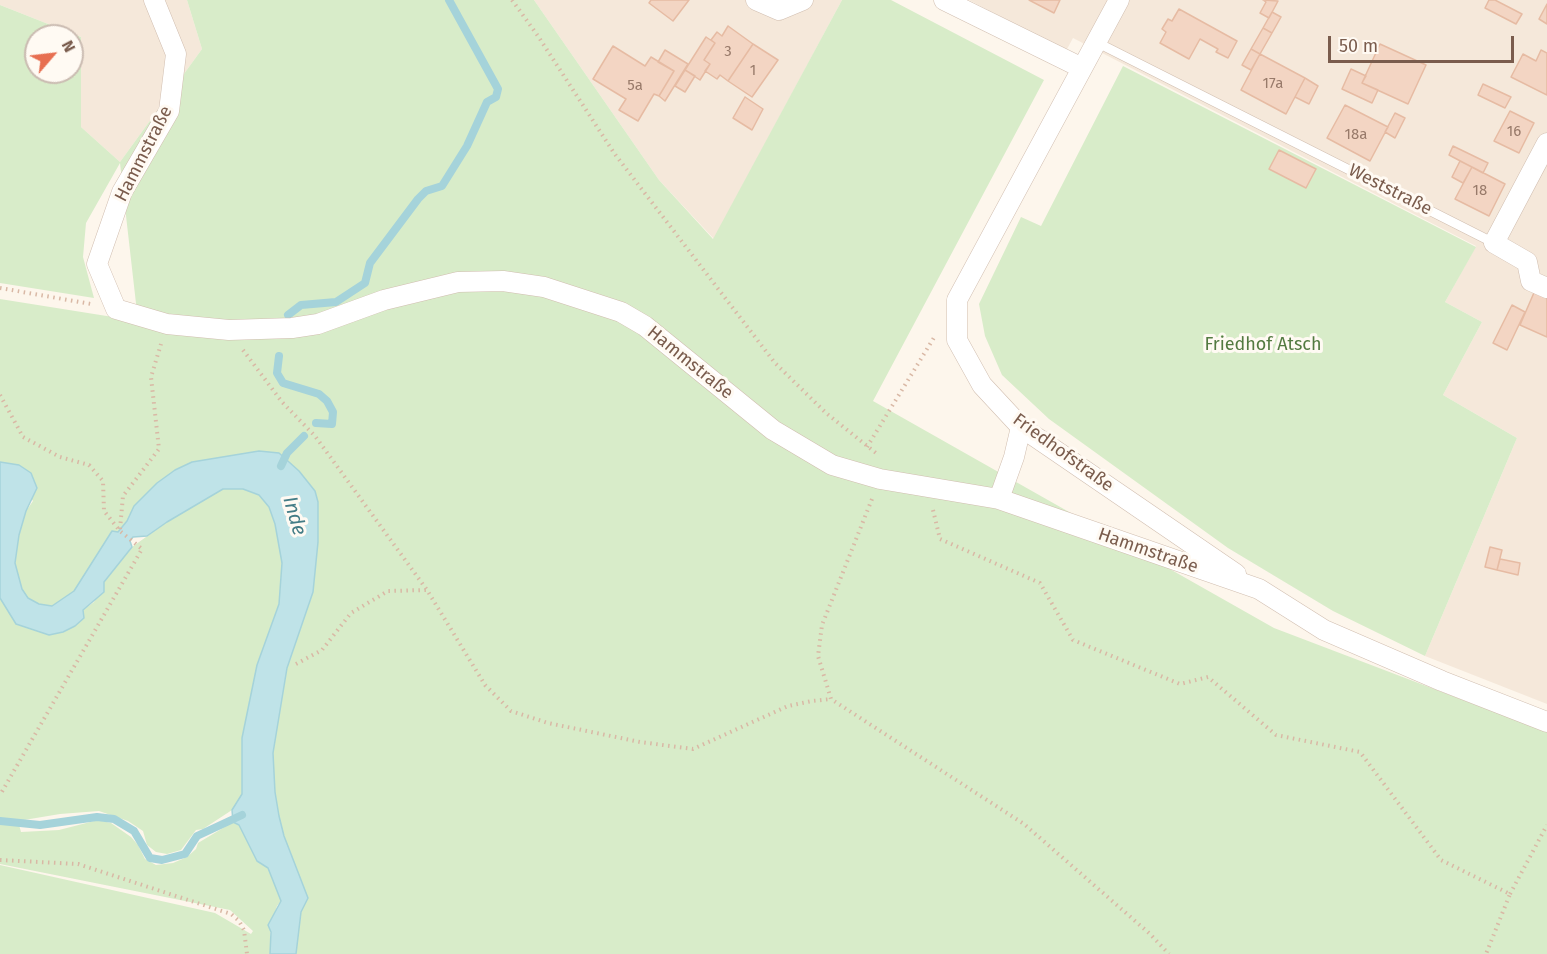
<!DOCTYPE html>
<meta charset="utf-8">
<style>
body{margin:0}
#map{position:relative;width:1547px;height:954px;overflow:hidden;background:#fdf6ec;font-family:"Fira Sans",sans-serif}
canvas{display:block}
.north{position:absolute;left:24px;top:24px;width:60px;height:60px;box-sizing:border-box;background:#fffaf3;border:2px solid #cabbb1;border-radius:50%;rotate:62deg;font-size:16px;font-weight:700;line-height:24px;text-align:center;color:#7a5c4d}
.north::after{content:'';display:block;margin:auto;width:21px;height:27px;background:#e76f51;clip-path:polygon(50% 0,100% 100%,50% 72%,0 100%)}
.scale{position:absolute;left:1328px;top:36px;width:186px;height:27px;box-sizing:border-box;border:3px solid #7a5c4d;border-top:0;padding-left:8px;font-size:18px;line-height:21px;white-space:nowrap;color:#7a5c4d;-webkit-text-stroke:4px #fffaf3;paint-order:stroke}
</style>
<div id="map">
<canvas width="1547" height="954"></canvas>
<div class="north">N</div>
<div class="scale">50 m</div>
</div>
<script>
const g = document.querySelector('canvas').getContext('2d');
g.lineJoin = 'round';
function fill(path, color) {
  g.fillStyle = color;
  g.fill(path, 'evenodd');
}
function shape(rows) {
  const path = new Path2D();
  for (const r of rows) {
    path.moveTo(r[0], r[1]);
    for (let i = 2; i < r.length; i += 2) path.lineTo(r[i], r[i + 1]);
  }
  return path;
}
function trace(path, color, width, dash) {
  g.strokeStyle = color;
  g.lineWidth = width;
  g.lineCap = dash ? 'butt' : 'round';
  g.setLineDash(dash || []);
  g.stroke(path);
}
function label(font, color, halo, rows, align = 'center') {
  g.font = font + ' "Fira Sans",sans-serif';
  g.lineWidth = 6;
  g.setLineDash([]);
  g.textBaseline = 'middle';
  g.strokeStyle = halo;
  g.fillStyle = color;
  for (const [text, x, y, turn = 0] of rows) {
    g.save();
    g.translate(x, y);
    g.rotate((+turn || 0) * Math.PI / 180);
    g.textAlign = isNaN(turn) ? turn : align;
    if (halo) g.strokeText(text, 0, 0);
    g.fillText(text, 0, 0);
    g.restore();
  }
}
fill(shape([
 [0,0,187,0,202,49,120,162,81,127,81,37,0,5],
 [534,0,842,0,714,239,659,180],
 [969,0,1547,0,1547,704,1425,656,1517,438,1443,395,1482,322,1445,302,1476,246,1073,38,1066,51]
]), '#f5e8da');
fill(shape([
 [187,0,534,0,659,180,713,239,842,0,891,0,1044,80,873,401,1274,628,1547,732,1547,954,296,954,301,912,308,898,284,836,279,816,275,792,273,753,287,668,313,592,318,542,318,502,315,491,307,483,259,451,192,462,157,483,134,506,127,521,118,532,112,531,74,591,52,606,39,604,28,598,22,589,15,563,19,535,26,511,33,501,4,462,0,462,0,299,138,321,120,163,86,223,83,257,94,298,0,283,0,5,81,37,81,127,120,162,202,49],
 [36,36,72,36,72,72,36,72],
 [1123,66,1476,247,1445,302,1482,322,1443,395,1517,438,1425,656,1333,611,1228,548,1049,419,1002,375,985,336,979,304,1021,217,1041,226],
 [223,489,243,489,259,495,269,507,275,524,282,563,279,604,257,665,242,738,242,794,232,810,203,829,196,830,181,850,167,854,156,852,147,845,143,831,128,821,99,811,60,814,18,821,21,832,59,830,98,820,111,823,131,837,138,845,145,859,156,865,173,863,187,857,196,849,198,843,233,822,239,825,257,861,268,868,281,901,277,906,270,927,270,954,0,954,0,865,215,913,251,934,253,931,230,910,0,864,0,598,16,624,49,635,94,602,104,582,132,547,167,522]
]), '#d8ecc9');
const water = shape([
 [259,451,279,453,299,471,315,491,318,502,318,542,313,592,287,668,273,753,275,792,279,816,284,836,308,898,301,912,296,954,270,954,271,932,268,925,281,901,268,868,257,861,239,825,233,822,232,810,242,794,242,738,257,665,279,604,282,563,275,524,269,507,259,495,243,489,223,489,167,522,147,536,133,537,130,541,132,547,104,582,104,592,83,610,84,618,75,626,63,632,49,635,16,624,0,598,0,462,19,465,31,473,37,488,26,511,19,535,15,563,22,589,28,598,39,604,52,606,74,591,112,531,118,532,127,521,134,506,157,483,175,470,192,462,259,451]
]);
fill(water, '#bfe3e8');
trace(water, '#a5d3da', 1.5);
trace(shape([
 [288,315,301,305,336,302,365,283,370,263,418,199,426,191,442,186,467,146,487,102,496,97,498,89,449,0],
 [279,356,277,373,283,383,319,394,327,401,333,412,332,424,316,423],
 [281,466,287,453,304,436],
 [0,821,40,825,97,817,114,819,134,831,150,858,162,860,185,854,197,836,242,815]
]), '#a5d3da', 8);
const building = shape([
 [651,0,689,0,673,21,649,3,651,0],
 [1029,0,1060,0,1054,13,1029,0],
 [1263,0,1278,1,1269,18,1260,13,1266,2,1263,0],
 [1489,0,1495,0,1522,14,1516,24,1485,8,1489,0],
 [1547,4,1547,24,1539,19,1547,4],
 [1179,9,1237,41,1228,58,1216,52,1218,49,1200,39,1189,59,1160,43,1166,32,1162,29,1168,19,1172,21,1179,9],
 [1272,12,1281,17,1272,33,1263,28,1272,12],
 [728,26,753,44,728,81,720,75,717,79,705,71,710,64,704,60,715,43,711,40,717,32,722,36,728,26],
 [1263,28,1272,33,1260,54,1251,49,1263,28],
 [706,37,715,43,704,60,710,64,700,80,685,70,706,37],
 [753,44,778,60,752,97,728,81,753,44],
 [1380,44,1426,65,1408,104,1362,83,1380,44],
 [613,46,645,66,651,57,674,71,659,96,654,94,638,121,619,110,626,99,593,79,613,46],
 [1251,49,1260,54,1251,70,1242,65,1251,49],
 [665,50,688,64,665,101,659,96,674,71,658,62,665,50],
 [1541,50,1547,53,1547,95,1511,77,1523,54,1536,61,1541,50],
 [1260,54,1305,78,1286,114,1241,90,1260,54],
 [1351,69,1366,76,1362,83,1378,90,1372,103,1342,89,1351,69],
 [685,70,695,76,685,92,675,86,685,70],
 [1305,78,1318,86,1309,104,1295,97,1305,78],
 [1483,84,1511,97,1505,108,1478,95,1483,84],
 [745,97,763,109,752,130,733,118,745,97],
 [1345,105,1388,127,1370,161,1327,138,1345,105],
 [1510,111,1534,123,1519,153,1494,141,1510,111],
 [1395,113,1405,118,1395,138,1385,132,1395,113],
 [1453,146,1488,163,1483,173,1449,155,1453,146],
 [1279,150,1316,169,1306,188,1269,169,1279,150],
 [1460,161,1472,167,1463,183,1452,177,1460,161],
 [1472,167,1505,184,1489,216,1455,199,1472,167],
 [1536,288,1547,293,1547,337,1520,325,1536,288],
 [1512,305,1525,312,1507,350,1493,343,1512,305],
 [1490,547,1502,550,1497,570,1485,567,1490,547],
 [1500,559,1520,563,1518,575,1497,570,1500,559]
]);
fill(building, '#f3d5c3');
trace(building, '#e6bba3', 1.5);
const lane = shape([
 [1096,42,1494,243]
]);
const street = shape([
 [154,0,176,54,169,111,122,192,97,264,116,309,167,324,229,330,292,328,318,324,384,300,458,282,503,281,544,287,621,312,645,326,773,430,832,465,880,479,999,499,1259,589,1324,630,1442,681,1547,722],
 [756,0,779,10,803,0],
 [944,0,1082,68],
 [1119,0,957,300,957,340,982,385,1021,427,1236,574],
 [1547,143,1494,243,1527,262,1531,281,1547,288],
 [999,499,1014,457,1021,427]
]);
trace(lane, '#d1beb0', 10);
trace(street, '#d1beb0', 21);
trace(shape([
 [512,0,538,36,614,153,775,363,826,413,876,453],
 [0,288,91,304],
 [243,350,282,402,315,436,427,590,485,685,511,711,548,723,640,742,693,749,788,706,812,701,831,699],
 [0,395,23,437,60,457,89,465,103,481,104,511,120,531,142,549,0,795],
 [867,447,935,336],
 [872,499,822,625,818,656,831,699,1024,824,1150,934,1169,954],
 [933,510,940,539,1040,583,1073,640,1180,684,1208,677,1276,735,1360,752,1441,860,1510,894,1486,954],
 [120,529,123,496,159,449,151,377,161,344],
 [296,664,322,650,351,613,388,591,427,590],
 [0,860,78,864,231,914,239,921,244,930,247,954],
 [1510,894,1547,825]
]), '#d9b8a5', 4, [1.5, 4.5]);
trace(lane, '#fff', 9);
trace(street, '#fff', 20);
label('15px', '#987a6a', null, [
 ["3",728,52],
 ["1",753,71],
 ["17a",1273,84],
 ["5a",635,86],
 ["16",1514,132],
 ["18a",1356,135],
 ["18",1480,191]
]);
label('18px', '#7a5c4d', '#fffaf3', [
 ["Hammstraße",144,154,-63],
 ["Weststraße",1390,190,27],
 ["Hammstraße",690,363,39],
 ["Friedhofstraße",1063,453,36],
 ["Hammstraße",1148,551,19]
]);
label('18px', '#537a41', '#fffaf3', [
 ["Friedhof Atsch",1263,345]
]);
label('italic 20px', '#437c86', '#fffaf3', [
 ["Inde",294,516,74]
]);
</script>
